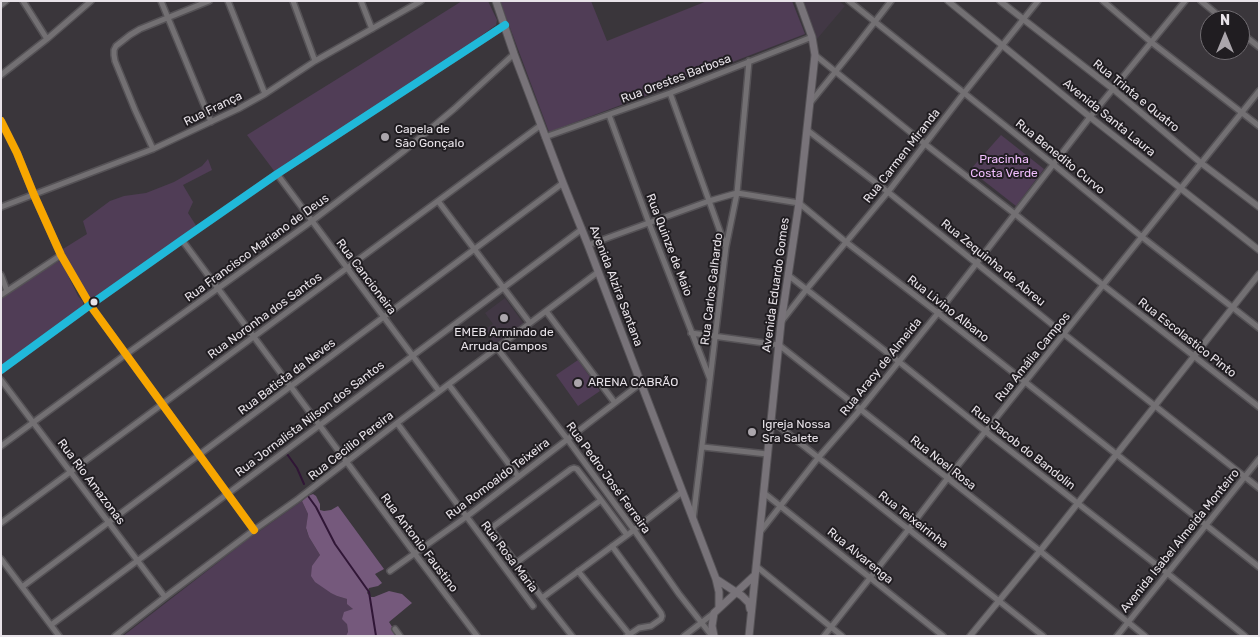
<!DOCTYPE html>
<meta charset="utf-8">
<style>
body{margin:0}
#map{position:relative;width:1260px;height:637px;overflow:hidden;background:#3a363b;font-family:Rubik,sans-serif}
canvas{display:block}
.frame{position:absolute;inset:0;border:2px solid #e8e3e9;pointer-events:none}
.north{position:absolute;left:1200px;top:10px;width:50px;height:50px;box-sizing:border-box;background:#201d21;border:1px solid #706c71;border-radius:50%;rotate:0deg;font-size:14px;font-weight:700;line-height:20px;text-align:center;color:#e8e3e9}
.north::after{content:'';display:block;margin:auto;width:18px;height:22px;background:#aba6ac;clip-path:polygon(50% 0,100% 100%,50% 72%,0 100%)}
</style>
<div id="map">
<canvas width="1260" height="637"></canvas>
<div class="frame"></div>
<div class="north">N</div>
</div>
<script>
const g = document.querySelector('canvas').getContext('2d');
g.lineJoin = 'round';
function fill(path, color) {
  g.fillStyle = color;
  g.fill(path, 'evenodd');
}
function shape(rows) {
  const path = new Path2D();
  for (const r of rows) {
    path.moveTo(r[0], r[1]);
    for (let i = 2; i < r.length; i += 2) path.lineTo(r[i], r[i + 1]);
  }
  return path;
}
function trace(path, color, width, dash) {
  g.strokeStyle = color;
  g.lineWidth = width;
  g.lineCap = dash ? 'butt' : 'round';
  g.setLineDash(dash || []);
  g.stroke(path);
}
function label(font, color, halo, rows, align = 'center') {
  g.font = font + ' Rubik,sans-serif';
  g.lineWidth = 4;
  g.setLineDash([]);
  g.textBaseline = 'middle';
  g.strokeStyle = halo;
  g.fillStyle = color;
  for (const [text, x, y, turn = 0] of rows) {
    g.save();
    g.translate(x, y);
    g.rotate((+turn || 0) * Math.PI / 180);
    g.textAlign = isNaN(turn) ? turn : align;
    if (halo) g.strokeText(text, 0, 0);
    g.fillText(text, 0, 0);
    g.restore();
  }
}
fill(shape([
 [802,1,839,1,845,6,817,39],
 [505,298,524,324,496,345,484,330,493,324,485,313]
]), '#423845');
fill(shape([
 [462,1,488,1,497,20,496,25,478,38,275,172,247,135,363,63],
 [500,1,591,1,607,41,707,1,792,1,805,34,704,73,698,72,695,72,690,74,685,81,549,132],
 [1001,135,1044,169,1016,206,970,170],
 [208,159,212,170,183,185,193,202,188,213,197,227,93,298,87,297,62,251,63,249,87,234,83,221,110,201,124,196,146,193,174,182,202,166],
 [59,261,61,261,78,296,83,302,83,307,1,367,1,297],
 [578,360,600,391,578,406,556,375],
 [302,501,308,514,306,529,309,537,320,555,318,559,325,588,337,596,347,599,353,609,347,624,348,633,346,636,260,636,259,635,257,636,123,636,247,540]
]), '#503d56');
fill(shape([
 [313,494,316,496,320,504,320,510,324,511,331,510,338,506,384,569,375,574,382,583,378,586,369,588,367,593,371,597,374,597,389,591,402,594,412,603,389,622,398,636,346,636,348,632,347,624,342,619,344,612,353,609,347,604,347,599,337,596,331,593,315,582,311,576,312,566,320,555,309,537,306,528,308,514,302,501,308,496]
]), '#75597c');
trace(shape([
 [287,454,297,468,304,484],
 [308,496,316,507,335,544,369,592,376,636]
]), '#301636', 2);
const minor = shape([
 [23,1,47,39],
 [161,1,211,122],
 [228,1,265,94],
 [293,1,315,61],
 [361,1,372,29],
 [849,1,1053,164,1142,237,1259,328],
 [1103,1,1151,42,1259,126],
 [1201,1,1224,20],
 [1,5,6,1],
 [1240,32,1259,47],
 [815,55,925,144,1015,214,1103,285,1259,407],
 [1,75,47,39,91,1],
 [670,93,725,245],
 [810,103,853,50,891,1],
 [609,115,649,223,710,379],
 [1,121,17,153,34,195,61,255,90,305,254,530],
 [807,130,888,192,1064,334,1259,488],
 [545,137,670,93,812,37],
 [153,149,135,110,115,61,114,55,114,50,116,46,130,35,140,29,209,1],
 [277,174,439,391],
 [438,201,530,323],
 [1,207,153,149,238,109,265,94,315,61,421,1],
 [182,240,415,554,477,636],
 [588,245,709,201,737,193,799,203,846,242,938,313,1259,567],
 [1,275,7,291],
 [788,275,898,361,985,431,1167,573,1245,636],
 [1,295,61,255],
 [546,311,615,403],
 [781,322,806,290,888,192,964,93,1038,1],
 [691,333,779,345,1040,551,1145,636],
 [497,348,568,440,634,530,679,594,712,636],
 [1,370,90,305,182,240,277,174,505,25],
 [1,380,165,597],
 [449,385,518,476],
 [771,420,1043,636],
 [397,423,533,606],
 [1,446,125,355,312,221,404,151,454,109,514,54],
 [703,447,767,454],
 [764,493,943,636],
 [693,520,726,247,737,193,749,61],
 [1,523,541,125],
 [760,532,818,458,860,410,938,313,1090,117,1185,1],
 [612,546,661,613,662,616,661,619,651,626,639,628,627,636],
 [1,559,59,636],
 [516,563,601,500],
 [756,566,842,636],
 [390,571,466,517,641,383],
 [578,571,629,634],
 [22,587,563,183],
 [542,598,630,533,682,492],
 [51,625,320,425,582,229],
 [395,629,400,636],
 [115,636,165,597,254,530,298,499,397,423,598,272],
 [572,636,542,598,493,532,492,529,494,526,571,469,574,468,577,469,601,500,627,535],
 [684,636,714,613],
 [824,636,908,530,947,479,1259,91],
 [1117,636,1259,459]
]);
const tertiary = shape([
 [948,1,1090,117,1259,250],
 [1000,1,1113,89,1201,163,1259,207],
 [970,636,1040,551,1259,274]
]);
const secondary = shape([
 [496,1,514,54,563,183,588,245,716,579,719,592,719,607],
 [716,579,742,596,749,603,750,609],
 [714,636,712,626,714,613,755,575],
 [749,636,781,323,799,203,815,55,812,37,799,1]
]);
trace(minor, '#555256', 8);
trace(tertiary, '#555256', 8);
trace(secondary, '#555256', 9);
trace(minor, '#737073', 5);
trace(tertiary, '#737073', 5.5);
trace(secondary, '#787379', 7);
trace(shape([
 [1,121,17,153,34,195,61,255,90,305,254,530]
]), '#f7a600', 8);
trace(shape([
 [1,370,90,305,182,240,277,174,505,25]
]), '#20b9da', 8);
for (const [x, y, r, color] of [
 [385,137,5,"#aba6ac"],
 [94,302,4.5,"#e8e3e9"],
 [504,318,5,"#aba6ac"],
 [578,383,5,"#aba6ac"],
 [752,432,5,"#aba6ac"]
]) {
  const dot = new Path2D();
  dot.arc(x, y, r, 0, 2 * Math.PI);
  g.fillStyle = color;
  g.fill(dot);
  trace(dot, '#201d21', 2);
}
label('12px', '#e8e3e9', '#201d21', [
 ["Rua Orestes Barbosa",676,79,-21],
 ["Rua Trinta e Quatro",1136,96,39],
 ["Rua França",213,109,-26],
 ["Avenida Santa Laura",1109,118,39],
 ["Rua Carmen Miranda",902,156,-52],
 ["Rua Benedito Curvo",1060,157,39],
 ["Rua Quinze de Maio",669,245,69],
 ["Rua Francisco Mariano de Deus",257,248,-36],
 ["Rua Zequinha de Abreu",993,263,39],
 ["Rua Cancioneira",366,277,53],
 ["Avenida Eduardo Gomes",776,285,-82],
 ["Avenida Alzira Santana",616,286,69],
 ["Rua Carlos Galhardo",712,289,-83],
 ["Rua Livino Albano",948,309,38],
 ["Rua Noronha dos Santos",265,316,-36],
 ["Rua Escolastico Pinto",1187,338,38],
 ["Rua Amália Campos",1033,357,-51],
 ["Rua Aracy de Almeida",881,367,-51],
 ["Rua Batista da Neves",287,377,-37],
 ["Rua Jornalista Nilson dos Santos",310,419,-37],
 ["Rua Cecilio Pereira",351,446,-38],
 ["Rua Jacob do Bandolin",1023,448,38],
 ["Rua Noel Rosa",943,463,38],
 ["Rua Pedro José Ferreira",608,478,54],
 ["Rua Romoaldo Teixeira",498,479,-37],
 ["Rua Rio Amazonas",91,482,53],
 ["Rua Teixeirinha",913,520,38],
 ["Avenida Isabel Almeida Monteiro",1180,541,-51],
 ["Rua Antonio Faustino",419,543,53],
 ["Rua Alvarenga",860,556,39],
 ["Rua Rosa Maria",509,557,53]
]);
label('12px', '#e8e3e9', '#201d21', [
 ["Capela de",395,130],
 ["São Gonçalo",395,144],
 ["EMEB Armindo de",504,333,"center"],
 ["Arruda Campos",504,347,"center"],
 ["ARENA CABRÃO",588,383],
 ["Igreja Nossa",762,425],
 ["Sra Salete",762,439]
], 'left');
label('12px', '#f1befe', '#201d21', [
 ["Pracinha",1004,160],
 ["Costa Verde",1004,174]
]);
</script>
